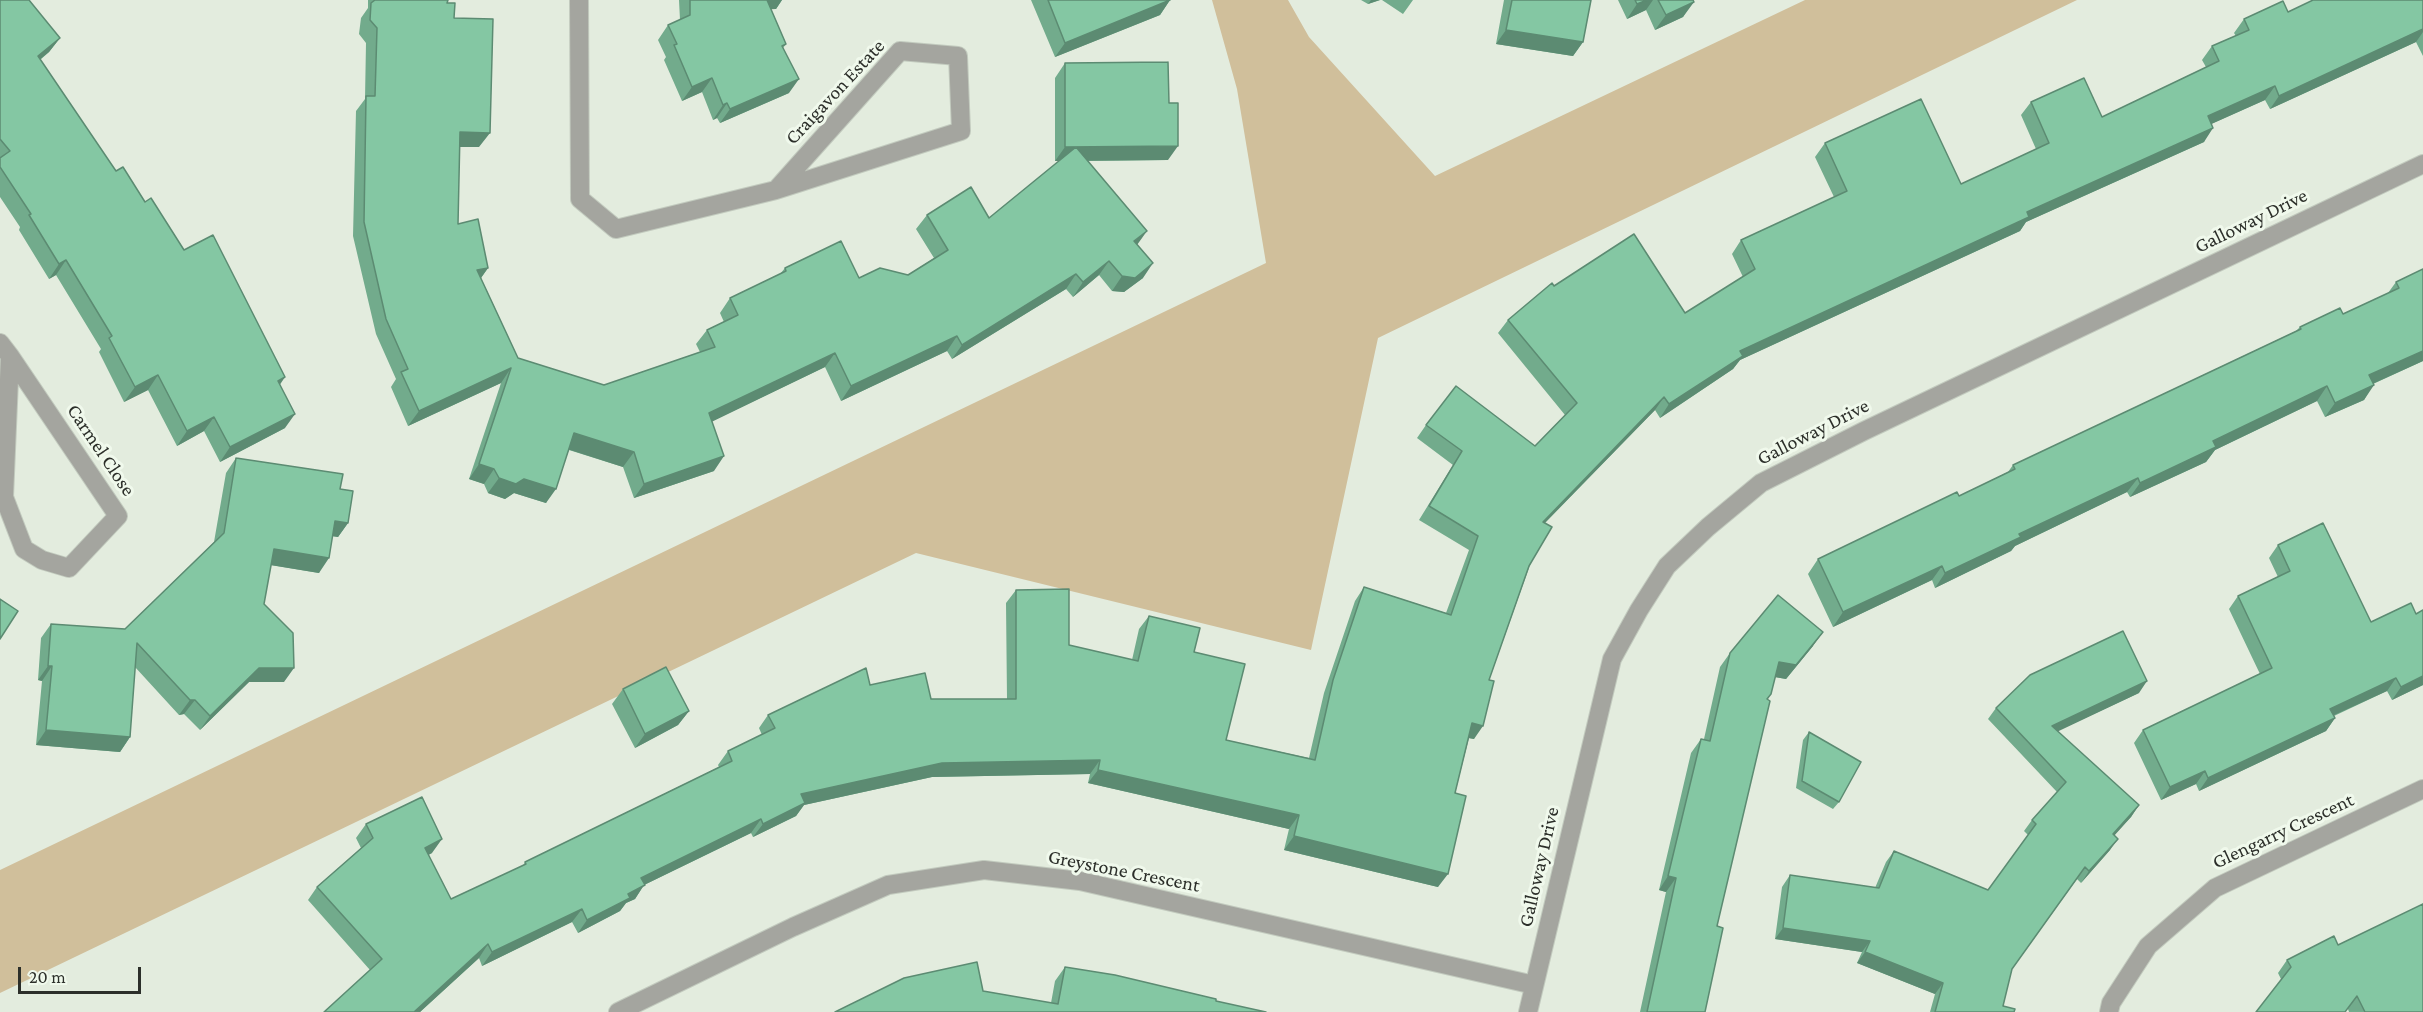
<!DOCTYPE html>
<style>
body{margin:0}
#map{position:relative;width:2423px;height:1012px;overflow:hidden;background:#e3ecde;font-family:"Crimson Pro",serif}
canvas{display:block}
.scale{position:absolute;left:18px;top:967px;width:123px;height:27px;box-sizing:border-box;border:3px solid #2c2f2a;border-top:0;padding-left:8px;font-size:18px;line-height:21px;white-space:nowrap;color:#2c2f2a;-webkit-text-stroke:4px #f0f9ec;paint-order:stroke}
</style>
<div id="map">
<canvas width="2423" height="1012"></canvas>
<div class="scale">20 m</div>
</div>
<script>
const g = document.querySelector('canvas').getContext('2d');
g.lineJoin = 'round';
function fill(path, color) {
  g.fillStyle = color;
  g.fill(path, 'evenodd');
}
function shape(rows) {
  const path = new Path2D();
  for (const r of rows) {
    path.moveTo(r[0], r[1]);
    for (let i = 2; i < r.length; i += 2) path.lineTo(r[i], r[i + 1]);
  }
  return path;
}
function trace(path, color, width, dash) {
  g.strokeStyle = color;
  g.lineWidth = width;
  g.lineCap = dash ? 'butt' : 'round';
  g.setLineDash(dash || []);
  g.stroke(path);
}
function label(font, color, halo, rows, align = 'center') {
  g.font = font + ' "Crimson Pro",serif';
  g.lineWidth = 6;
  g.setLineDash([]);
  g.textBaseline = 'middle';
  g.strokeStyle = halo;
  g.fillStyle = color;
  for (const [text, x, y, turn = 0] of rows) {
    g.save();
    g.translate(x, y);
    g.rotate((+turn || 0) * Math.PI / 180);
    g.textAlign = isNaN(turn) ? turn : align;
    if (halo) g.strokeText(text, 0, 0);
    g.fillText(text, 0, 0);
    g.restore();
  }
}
fill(shape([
 [1212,0,1288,0,1309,37,1435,176,1805,0,2077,0,1378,338,1311,650,916,553,0,993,0,870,1266,263,1237,89]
]), '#d0bf9b');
const minor = shape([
 [579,0,580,199,616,229,776,190],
 [900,51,958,56,961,131,776,190,900,51],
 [0,343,10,356,118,516,69,568,42,560,24,549,4,497,10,356],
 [618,1012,793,927,888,885,984,870,1080,881,1534,985],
 [1528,1012,1612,659,1639,610,1667,566,1708,527,1761,483,1864,431,2423,164],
 [2109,1012,2111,1003,2148,946,2215,888,2423,789]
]);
trace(minor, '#c2cabe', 20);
trace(minor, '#a4a59f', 18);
fill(shape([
 [0,0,60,38,49,52,40,60,116,171,145,202,184,250,280,385,285,428,220,462,204,431,177,446,148,390,124,402,99,352,101,349,56,275,49,279,19,230,20,227,0,197],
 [368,0,448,0,447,3,454,18,479,147,459,147,458,224,488,268,481,278,518,358,604,385,700,352,696,344,707,330,724,322,720,313,730,298,780,274,785,268,859,278,908,275,934,258,916,229,927,215,989,218,1059,161,1055,161,1055,78,1065,63,1168,160,1088,161,1137,244,1143,278,1124,292,1112,291,1099,275,1073,297,1066,289,952,359,947,351,841,401,825,367,712,421,714,471,634,498,623,467,569,450,546,503,514,493,505,499,488,493,484,484,469,479,501,383,408,426,391,387,396,379,376,334,353,236,356,111,365,99,366,43,359,34,361,18,368,8],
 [679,0,782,0,776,9,771,9,786,44,783,48,789,93,720,123,717,118,713,120,702,92,682,101,664,60,666,57,658,40,668,25,680,20],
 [1031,0,1170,0,1160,15,1055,57],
 [1361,0,1380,0,1368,4],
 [1382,0,1413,0,1403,14],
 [1504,0,1591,0,1583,42,1573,56,1496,44],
 [1618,0,1693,0,1683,17,1655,30,1646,10,1627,19],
 [2423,0,2423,56,2416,42,2270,109,2265,100,2211,124,2204,142,2026,222,2020,231,1740,360,1733,369,1660,418,1655,410,1545,523,1489,680,1474,739,1469,738,1455,793,1438,887,1284,850,1289,829,1088,783,1090,774,932,777,804,805,796,816,753,837,751,833,644,885,635,899,626,903,620,911,578,933,572,922,482,966,479,958,420,1012,324,1012,370,970,308,900,317,887,361,848,356,838,366,824,432,853,428,855,451,899,523,866,525,862,719,767,718,765,728,751,762,735,759,728,768,715,870,685,931,699,1007,699,1006,603,1016,590,1069,645,1132,660,1139,629,1149,616,1194,652,1226,740,1309,758,1324,693,1355,601,1364,587,1446,613,1469,550,1419,520,1453,465,1417,438,1426,425,1535,446,1565,415,1498,333,1508,320,1554,286,1685,313,1743,277,1732,254,1741,240,1834,197,1815,157,1825,143,1961,184,2036,149,2021,115,2031,102,2102,117,2206,67,2202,60,2212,46,2236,36,2234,33,2244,19,2288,12],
 [2423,269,2423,361,2373,384,2364,400,2325,417,2317,401,2215,450,2206,462,2130,497,2127,492,2015,546,2011,551,1935,588,1932,580,1833,627,1808,574,1818,559,1959,496,2008,472,2013,465,2296,331,2300,327,2343,314,2388,293,2396,282],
 [236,458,340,489,348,523,338,537,332,536,319,573,271,565,264,604,284,682,249,682,200,730,184,714,179,715,135,667,130,737,120,752,36,745,42,681,38,680,41,638,51,624,125,629,214,542,226,473],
 [2278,545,2371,622,2423,685,2392,700,2387,691,2334,716,2335,718,2326,731,2199,791,2196,784,2161,800,2134,743,2143,730,2260,674,2229,609,2238,596,2278,577,2269,558],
 [1813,646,1786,679,1775,677,1768,699,1717,926,1705,1012,1640,1012,1666,892,1659,890,1691,753,1701,739,1704,739,1720,667,1730,653],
 [623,689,689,711,678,725,635,748,612,704],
 [2139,693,2057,731,2139,805,2131,817,2114,835,2110,850,2081,883,2077,879,2012,969,2003,1006,2014,1012,1930,1012,1935,994,1857,963,1862,952,1775,939,1782,887,1790,875,1875,888,1886,862,1894,851,1988,890,2028,835,2024,831,2032,820,2057,792,1988,719,1996,708],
 [1809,732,1839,802,1833,809,1796,788,1803,740],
 [2423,903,2423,1012,2349,1012,2348,1009,2281,979,2278,973,2287,960,2338,945,2422,905],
 [1065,967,1216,1001,835,1012,983,991,1051,1003,1055,981]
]), '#72ab8c');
fill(shape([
 [761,0,782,0,776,9,754,10],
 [1170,0,1160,15,1055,57,1065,43],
 [1371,0,1380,0,1368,4],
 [1647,0,1653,0,1646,10,1627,19,1637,4],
 [1694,2,1683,17,1655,30,1666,15],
 [2423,29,2423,32,2416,42,2270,109,2279,96],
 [1506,30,1583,42,1573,56,1496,44],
 [60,38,49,52,27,70,38,56],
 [712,78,702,92,682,101,692,87],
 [799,79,789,93,720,123,730,109],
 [2275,86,2265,100,2198,130,2208,116],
 [727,103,717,118,713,120,723,105],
 [2213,128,2204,142,2026,222,2020,231,1740,360,1733,369,1660,418,1669,404,1740,351,2027,212],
 [460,132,490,133,479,147,450,147],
 [1178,146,1168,160,1055,161,1065,147],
 [1147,231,1137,245,1134,241],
 [66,260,56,275,49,279,59,264],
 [1109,261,1099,275,1073,297,1083,282],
 [1153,263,1143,278,1124,292,1112,291,1122,276],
 [488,268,478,282,477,270],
 [1076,274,1066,289,952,359,962,345],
 [957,336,947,351,841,401,851,386],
 [2423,351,2423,361,2359,390,2369,375],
 [835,353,825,367,699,428,709,413],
 [511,368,501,383,408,426,419,411],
 [158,375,148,390,124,402,135,387],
 [285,377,275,392,278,381],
 [2374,385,2364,400,2325,417,2335,403],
 [2327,386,2317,401,2215,450,2206,462,2130,497,2140,483,2213,441],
 [1664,397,1655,410,1533,535,1543,522],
 [295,414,285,428,220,462,230,447],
 [214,417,204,431,177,446,187,431],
 [574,433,634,452,623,467,564,448],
 [724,456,714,471,634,498,644,484],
 [479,464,494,469,484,484,469,479],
 [499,478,524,479,556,489,546,503,514,493,505,499,488,493],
 [2138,478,2127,492,2015,546,2011,551,1935,588,1945,573,2019,534],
 [335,521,348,523,338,537,325,535],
 [274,549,329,558,319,573,264,564],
 [1942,566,1932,580,1833,627,1843,612],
 [1823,632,1813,646,1786,679,1769,676,1779,662],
 [48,666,52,666,42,681,38,680],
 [259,668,294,668,284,682,249,682,200,730,210,716],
 [2423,676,2423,685,2392,700,2401,687],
 [2396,678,2387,691,2321,721,2330,709],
 [2147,681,2139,693,2044,738,2052,726],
 [190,700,195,700,184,714,179,715],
 [689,711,678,725,635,748,645,734],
 [2335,718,2326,731,2199,791,2208,778],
 [1472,723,1483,726,1474,739,1463,737],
 [46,730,130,737,120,752,36,745],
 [1100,760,1090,774,932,777,804,805,796,816,753,837,763,824,801,794,942,763],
 [1098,770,1299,815,1289,829,1088,783],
 [2205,771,2196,784,2161,800,2170,787],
 [2139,805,2131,817,2105,846,2113,834],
 [761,819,751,833,644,885,635,899,626,903,620,911,578,933,587,920,641,878],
 [1294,836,1448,874,1438,887,1284,850],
 [442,839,432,853,415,862,425,848],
 [2118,839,2110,850,2081,883,2089,871],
 [1668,876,1676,878,1666,892,1659,890],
 [582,909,572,922,482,966,492,952],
 [1783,928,1870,941,1862,952,1775,939],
 [488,944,479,958,420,1012,414,1012],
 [1865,952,1943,983,1935,994,1857,963]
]), '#5c8b72');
const building = shape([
 [0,0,29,0,60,38,38,56,116,171,123,167,145,202,151,198,184,250,213,235,285,377,278,381,295,414,230,447,214,417,187,431,158,375,135,387,109,338,112,336,66,260,59,264,29,215,31,214,0,167,0,158,10,151,0,139,0,0],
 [375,0,448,0,447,3,455,3,454,18,493,19,490,133,460,132,458,224,478,219,488,268,477,270,518,358,604,385,715,347,707,330,738,315,730,298,786,271,785,268,841,241,859,278,880,268,908,275,948,250,927,215,971,187,989,218,1076,147,1147,231,1134,241,1153,263,1135,278,1122,276,1109,261,1083,282,1076,274,962,345,957,336,851,386,835,353,709,413,724,456,644,484,634,452,574,433,556,489,524,479,516,484,499,478,494,469,479,464,511,368,419,411,401,372,408,369,386,319,364,222,366,96,375,96,377,28,370,20,371,3,375,0],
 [690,0,767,0,786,44,782,46,799,79,730,109,727,103,723,105,712,78,692,87,674,45,677,44,668,25,690,15,690,0],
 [1048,0,1170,0,1065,43,1048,0],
 [1512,0,1591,0,1583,42,1506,30,1512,0],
 [1635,0,1647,0,1637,4,1635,0],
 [1658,0,1693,0,1694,2,1666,15,1658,0],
 [2313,0,2423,0,2423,29,2279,96,2275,86,2208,116,2213,128,2027,212,2029,217,1740,351,1743,356,1669,404,1664,397,1543,522,1552,527,1529,566,1489,680,1494,681,1483,726,1472,723,1455,793,1466,796,1448,874,1294,836,1299,815,1098,770,1100,760,942,763,801,794,805,803,763,824,761,819,641,878,645,885,628,894,630,898,587,920,582,909,492,952,488,944,414,1012,324,1012,382,959,317,887,373,838,366,824,422,797,442,839,425,848,451,899,526,864,525,862,732,761,728,751,775,728,768,715,866,668,870,685,925,673,931,699,1016,699,1016,590,1069,589,1069,645,1138,661,1149,616,1200,628,1194,652,1245,664,1226,740,1315,760,1333,680,1364,587,1451,615,1478,536,1429,506,1462,451,1426,425,1456,386,1535,446,1577,403,1508,320,1552,283,1554,286,1634,234,1685,313,1755,269,1741,240,1847,191,1825,143,1921,99,1961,184,2049,143,2031,102,2084,78,2102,117,2219,61,2212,46,2249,30,2244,19,2283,1,2288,12,2313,0],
 [1168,62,1169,103,1178,103,1178,146,1065,147,1065,63,1168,62],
 [2423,269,2423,351,2369,375,2374,385,2335,403,2327,386,2213,441,2216,447,2140,483,2138,478,2019,534,2021,537,1945,573,1942,566,1843,612,1818,559,1957,492,1959,496,2015,469,2013,465,2301,329,2300,327,2340,308,2343,314,2399,288,2396,282,2423,269],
 [236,458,343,474,340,489,353,491,348,523,335,521,329,558,274,549,264,604,293,633,294,668,259,668,210,716,195,700,190,700,137,643,130,737,46,730,52,666,48,666,51,624,125,629,224,533,236,458],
 [2323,523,2371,622,2411,603,2416,614,2423,610,2423,676,2401,687,2396,678,2330,709,2335,718,2208,778,2205,771,2170,787,2143,730,2272,668,2238,596,2290,571,2278,545,2323,523],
 [1778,595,1823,632,1796,665,1779,662,1771,694,1767,699,1770,701,1717,926,1723,928,1705,1012,1647,1012,1676,878,1668,876,1701,739,1710,741,1730,653,1778,595],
 [0,599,18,611,0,639,0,599],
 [2123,631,2147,681,2052,726,2139,805,2113,834,2118,839,2089,871,2085,867,2012,969,2003,1006,2015,1009,2014,1012,1935,1012,1943,983,1865,952,1870,941,1783,928,1790,875,1879,888,1894,851,1988,890,2036,824,2032,820,2066,782,1996,708,2030,675,2123,631],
 [666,667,689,711,645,734,623,689,666,667],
 [1809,732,1861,762,1839,802,1802,781,1809,732],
 [2423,904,2423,1012,2365,1012,2357,996,2345,1012,2256,1012,2291,967,2287,960,2334,936,2338,945,2423,904],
 [977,962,983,991,1058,1004,1065,967,1115,975,1216,999,1216,1001,1266,1012,835,1012,904,978,977,962]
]);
fill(building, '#84c7a3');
trace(building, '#5c8b72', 1.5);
label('20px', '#2c2f2a', '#f0f9ec', [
 ["Craigavon Estate",835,92,-47],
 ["Galloway Drive",2251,221,-26],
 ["Galloway Drive",1813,432,-27],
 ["Carmel Close",101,450,56],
 ["Glengarry Crescent",2283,831,-25],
 ["Galloway Drive",1539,867,-77],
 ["Greystone Crescent",1124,871,11]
]);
</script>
